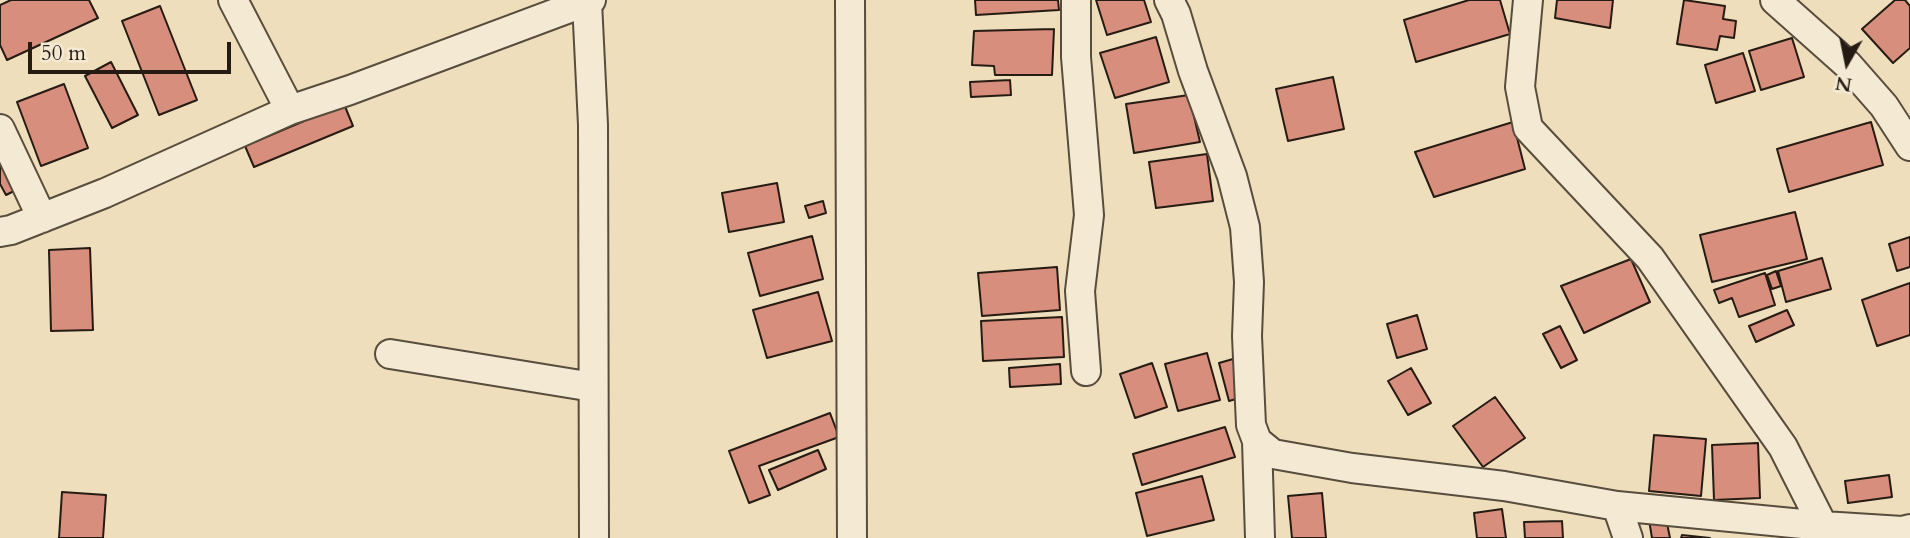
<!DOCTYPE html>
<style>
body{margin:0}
#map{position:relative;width:1910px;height:538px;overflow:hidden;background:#eedebc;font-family:Cardo,serif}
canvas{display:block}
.north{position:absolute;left:1812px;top:28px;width:70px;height:70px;-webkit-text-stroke:5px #f4ead3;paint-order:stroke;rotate:189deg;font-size:19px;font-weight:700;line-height:28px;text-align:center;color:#261b12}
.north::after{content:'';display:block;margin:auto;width:24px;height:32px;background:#261b12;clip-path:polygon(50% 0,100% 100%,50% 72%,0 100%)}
.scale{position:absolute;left:28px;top:42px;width:203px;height:32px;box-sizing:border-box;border:4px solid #261b12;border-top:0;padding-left:9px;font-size:21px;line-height:24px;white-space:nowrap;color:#261b12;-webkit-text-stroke:5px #f4ead3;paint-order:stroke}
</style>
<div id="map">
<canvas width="1910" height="538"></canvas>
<div class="north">N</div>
<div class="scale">50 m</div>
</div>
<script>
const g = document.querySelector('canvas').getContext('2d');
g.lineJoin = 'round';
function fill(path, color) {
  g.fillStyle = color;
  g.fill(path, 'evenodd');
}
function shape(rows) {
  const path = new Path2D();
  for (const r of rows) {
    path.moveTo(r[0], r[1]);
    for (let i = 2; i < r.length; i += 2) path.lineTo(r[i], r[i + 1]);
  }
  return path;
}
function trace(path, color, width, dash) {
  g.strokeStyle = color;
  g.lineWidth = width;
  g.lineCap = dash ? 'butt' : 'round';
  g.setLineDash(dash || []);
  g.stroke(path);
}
const building = shape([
 [11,0,89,0,98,18,7,60,0,45,0,5,11,0],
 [975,0,1058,0,1059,10,976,15,975,0],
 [1096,0,1144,0,1151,22,1107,35,1096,0],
 [1469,0,1500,0,1510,34,1416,62,1404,20,1469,0],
 [1557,0,1613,0,1610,28,1555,18,1557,0],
 [1684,0,1725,6,1723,19,1736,21,1734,38,1720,36,1717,50,1677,44,1684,0],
 [1895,0,1905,0,1910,6,1910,48,1893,63,1862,29,1895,0],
 [160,6,197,100,159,115,122,21,160,6],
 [1054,29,1052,75,995,75,994,66,972,65,974,31,1054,29],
 [1156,37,1169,82,1115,98,1100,53,1156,37],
 [1792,38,1804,77,1761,90,1749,51,1792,38],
 [1743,53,1755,91,1716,103,1705,65,1743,53],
 [111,62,138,115,112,128,85,76,111,62],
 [1333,77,1344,129,1288,141,1276,89,1333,77],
 [1010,80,1011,95,971,97,970,82,1010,80],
 [64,84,88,148,41,166,17,102,64,84],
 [1189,95,1200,142,1134,153,1126,104,1189,95],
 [344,104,353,126,254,167,245,146,344,104],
 [1513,122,1525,169,1434,197,1415,152,1513,122],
 [1871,122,1883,165,1789,192,1777,149,1871,122],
 [1207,154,1213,201,1156,208,1149,162,1207,154],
 [0,156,20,188,6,195,0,184,0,156],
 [777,183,784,222,729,232,722,193,777,183],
 [823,201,826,213,809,218,805,206,823,201],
 [1795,212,1807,259,1712,282,1700,235,1795,212],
 [812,236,823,279,760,296,748,253,812,236],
 [1910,237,1910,267,1897,271,1889,244,1910,237],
 [90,248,93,330,51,331,49,250,90,248],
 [1822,258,1831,289,1786,302,1778,271,1822,258],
 [1631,259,1650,302,1584,333,1561,286,1631,259],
 [1057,267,1060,310,982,316,978,273,1057,267],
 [1776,271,1781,286,1772,289,1767,275,1776,271],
 [1765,273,1775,305,1739,317,1732,298,1719,303,1714,290,1765,273],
 [1910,283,1910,335,1877,346,1862,300,1910,283],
 [818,292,832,341,767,358,753,310,818,292],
 [1787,310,1794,325,1756,342,1749,326,1787,310],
 [1417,315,1427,349,1397,358,1387,324,1417,315],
 [1062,317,1064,357,983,361,981,321,1062,317],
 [1560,326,1577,360,1561,368,1543,334,1560,326],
 [1207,353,1220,400,1178,411,1165,364,1207,353],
 [1233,359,1243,397,1229,401,1219,363,1233,359],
 [1152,363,1167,407,1135,418,1120,374,1152,363],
 [1060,364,1061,384,1010,387,1009,368,1060,364],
 [1411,368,1431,403,1408,415,1388,381,1411,368],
 [1495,397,1525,438,1483,467,1453,426,1495,397],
 [830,413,839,437,759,466,770,495,749,503,729,451,830,413],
 [1225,427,1235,457,1142,485,1133,454,1225,427],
 [1654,435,1706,439,1701,496,1649,491,1654,435],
 [1758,443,1760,498,1714,500,1712,445,1758,443],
 [818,450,826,469,778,490,769,470,818,450],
 [1889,475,1892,497,1848,503,1845,481,1889,475],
 [1202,476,1214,520,1147,536,1136,493,1202,476],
 [62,492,106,495,103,538,59,538,62,492],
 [1322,493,1326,538,1292,538,1288,496,1322,493],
 [1502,509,1506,538,1477,538,1474,513,1502,509],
 [1666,518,1670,538,1652,538,1649,520,1666,518],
 [1562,521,1563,538,1525,538,1524,522,1562,521],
 [1682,535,1710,538,1681,538,1682,535]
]);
fill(building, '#d78e7c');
trace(building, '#261b12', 2);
const minor = shape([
 [233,0,290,110],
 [850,0,852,538],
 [1076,0,1076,57,1089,215,1080,291,1086,371],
 [1169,0,1176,14,1193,71,1232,176,1245,227,1249,282,1247,336,1251,425,1257,441,1273,454,1352,468,1504,486,1617,506,1823,526,1902,531,1910,529],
 [1528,0,1520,87,1528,128,1650,258,1783,447,1823,526],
 [1775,0,1848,65,1884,106,1910,146],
 [587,2,593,125,594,538],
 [0,129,42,218],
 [0,232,11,230,105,193,290,110,350,90,591,0],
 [390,354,593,387],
 [1257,441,1260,538],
 [1617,506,1628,538]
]);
trace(minor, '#584c3c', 32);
trace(minor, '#f4ead3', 28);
</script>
